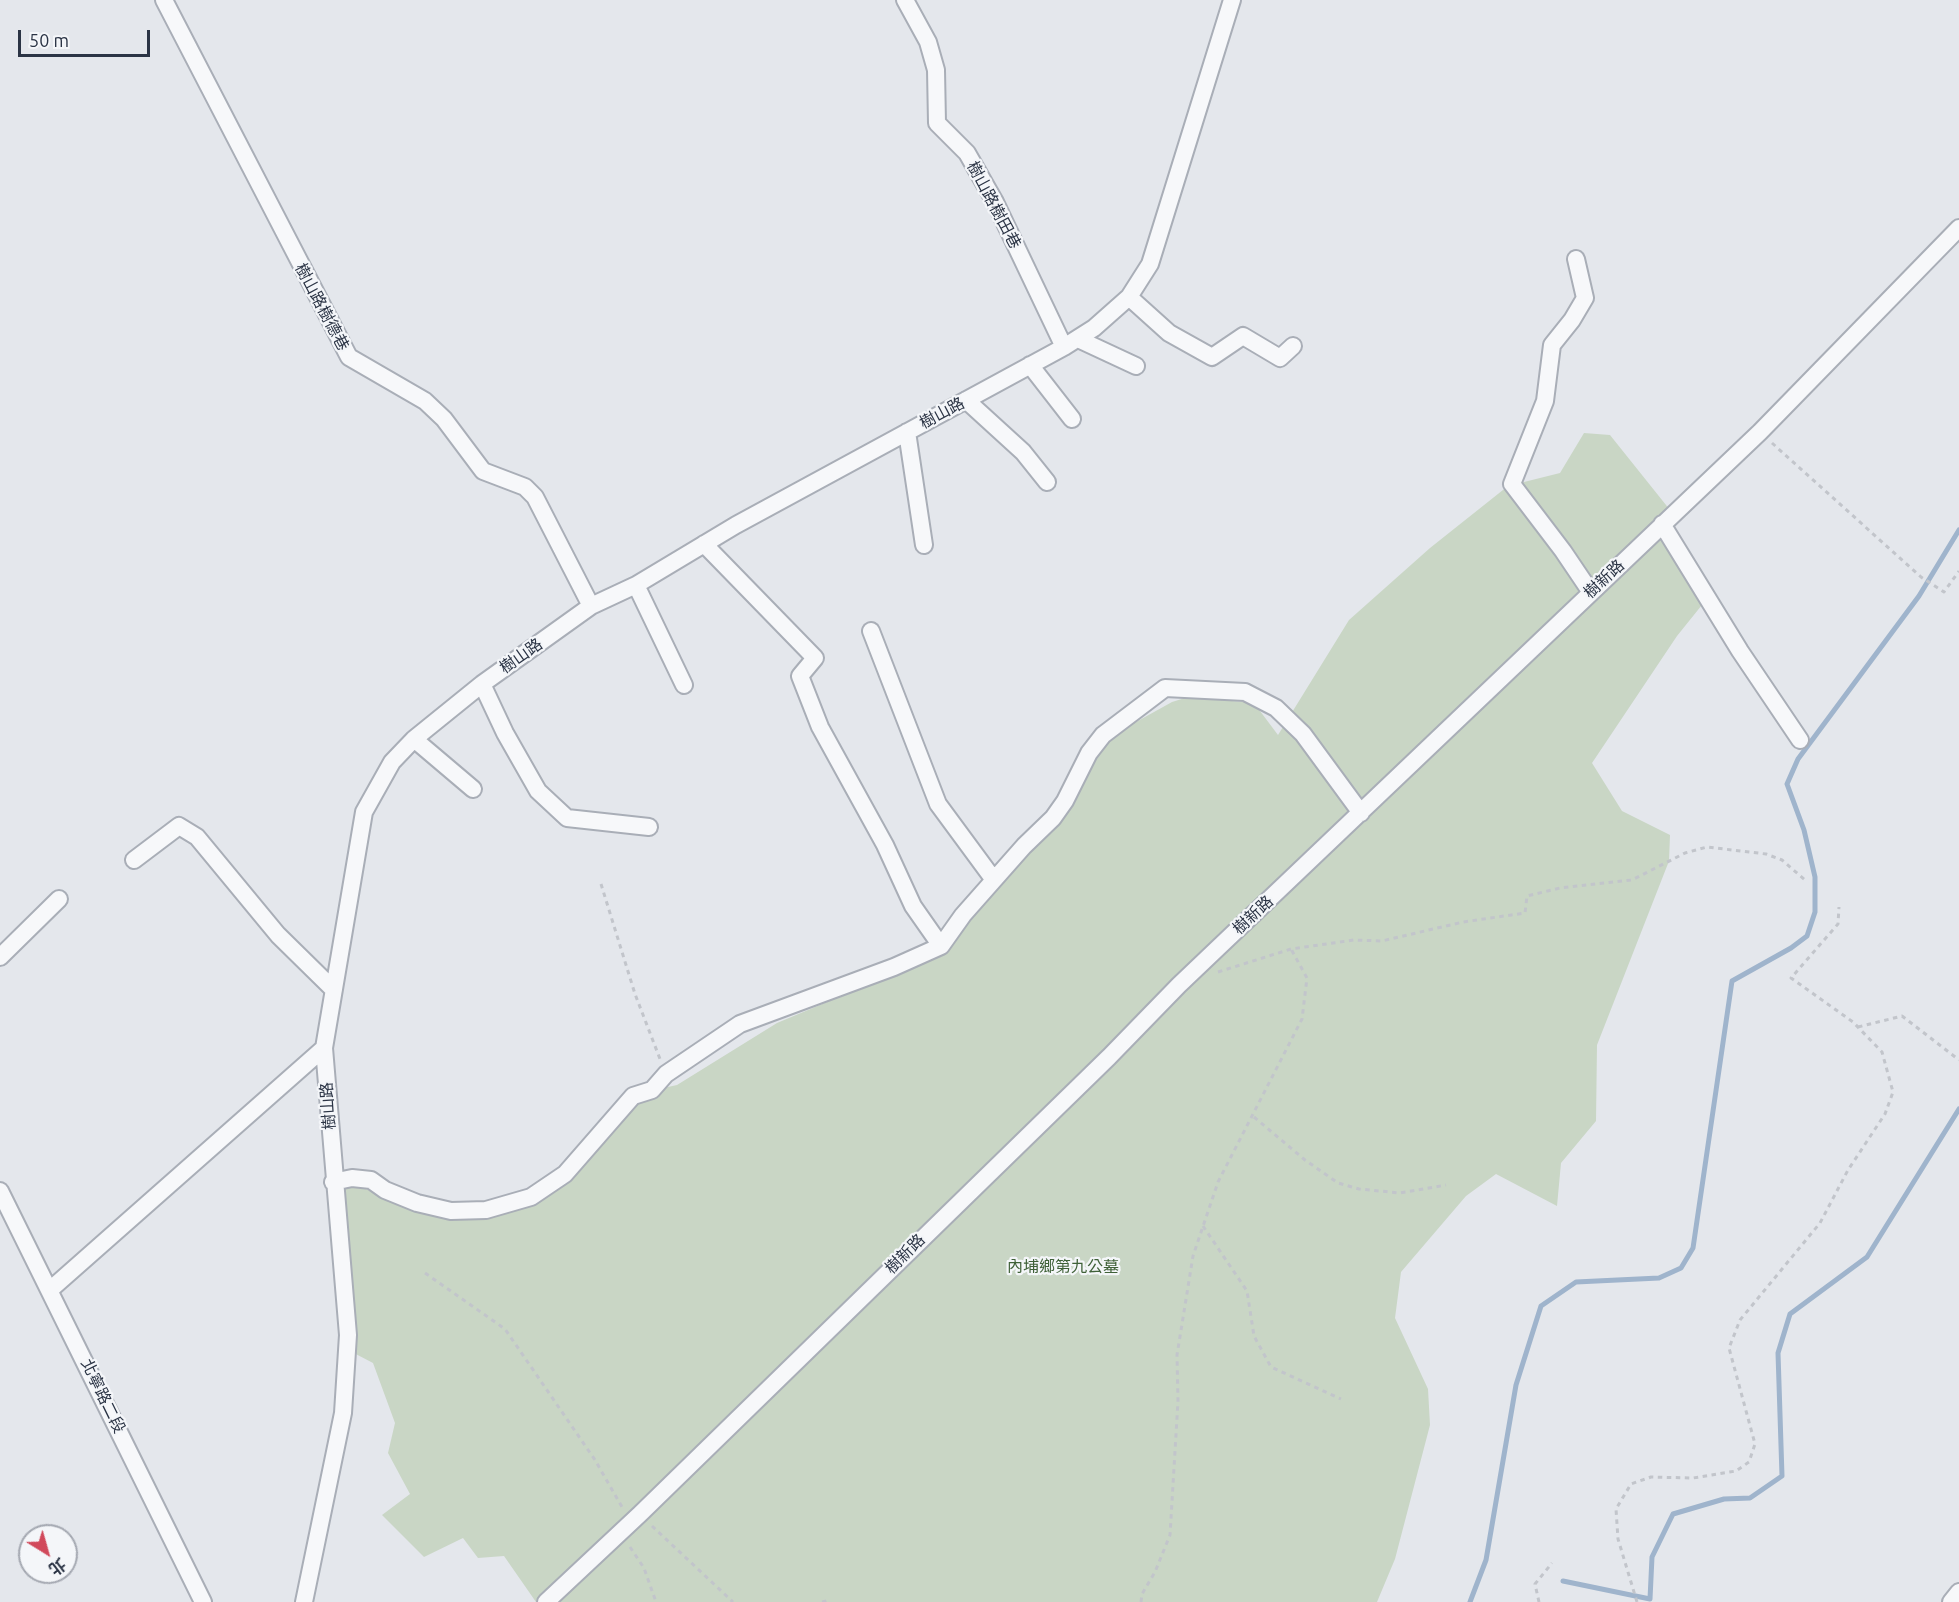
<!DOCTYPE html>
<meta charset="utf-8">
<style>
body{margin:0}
#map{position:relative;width:1959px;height:1602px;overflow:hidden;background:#e4e7ec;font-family:Ubuntu,"Noto Sans TC",sans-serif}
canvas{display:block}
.north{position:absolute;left:18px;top:1524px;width:60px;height:60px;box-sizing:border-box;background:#f4f6f9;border:2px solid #a4a8b1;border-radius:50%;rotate:143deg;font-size:16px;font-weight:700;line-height:24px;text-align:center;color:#2b3445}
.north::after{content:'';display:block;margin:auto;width:21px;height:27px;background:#d1495b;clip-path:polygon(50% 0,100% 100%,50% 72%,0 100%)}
.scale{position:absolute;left:18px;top:30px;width:132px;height:27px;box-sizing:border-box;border:3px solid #2b3445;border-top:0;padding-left:8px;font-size:18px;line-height:21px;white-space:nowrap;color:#2b3445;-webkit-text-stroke:4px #f4f6f9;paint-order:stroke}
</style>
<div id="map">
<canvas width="1959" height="1602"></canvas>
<div class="north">北</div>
<div class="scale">50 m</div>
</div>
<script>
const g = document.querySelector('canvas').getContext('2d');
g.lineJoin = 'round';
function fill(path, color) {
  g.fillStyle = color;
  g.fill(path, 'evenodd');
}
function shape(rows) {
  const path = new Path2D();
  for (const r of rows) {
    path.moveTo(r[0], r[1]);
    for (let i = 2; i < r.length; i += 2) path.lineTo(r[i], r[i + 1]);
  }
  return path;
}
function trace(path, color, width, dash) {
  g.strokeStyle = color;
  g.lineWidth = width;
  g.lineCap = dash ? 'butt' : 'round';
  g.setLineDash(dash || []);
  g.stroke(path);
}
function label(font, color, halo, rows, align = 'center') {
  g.font = font + ' Ubuntu,"Noto Sans TC",sans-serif';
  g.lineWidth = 4.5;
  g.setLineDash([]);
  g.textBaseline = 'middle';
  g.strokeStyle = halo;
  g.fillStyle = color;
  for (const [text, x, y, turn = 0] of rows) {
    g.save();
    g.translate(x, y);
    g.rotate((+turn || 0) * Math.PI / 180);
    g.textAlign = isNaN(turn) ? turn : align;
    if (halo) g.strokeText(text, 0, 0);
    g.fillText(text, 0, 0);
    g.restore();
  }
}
fill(shape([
 [1584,433,1610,435,1678,520,1662,536,1714,590,1677,636,1592,763,1622,811,1670,835,1669,861,1597,1045,1596,1121,1561,1163,1557,1206,1496,1174,1466,1196,1401,1272,1395,1318,1428,1389,1430,1425,1395,1559,1377,1602,536,1602,504,1556,478,1558,463,1538,424,1557,382,1515,410,1494,388,1453,395,1423,373,1363,350,1351,342,1184,352,1182,380,1196,440,1213,532,1192,585,1150,650,1091,677,1085,777,1023,944,953,999,885,1060,820,1104,746,1118,732,1172,702,1188,697,1254,703,1278,735,1349,620,1430,548,1508,486,1560,473]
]), '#c9d6c5');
trace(shape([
 [1563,1581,1650,1599,1652,1557,1673,1514,1724,1499,1750,1498,1782,1476,1778,1353,1790,1314,1867,1257,1959,1109],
 [1470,1602,1486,1560,1516,1385,1541,1306,1576,1282,1659,1278,1681,1268,1693,1248,1732,981,1791,948,1807,936,1815,912,1815,877,1804,830,1787,784,1798,759,1919,596,1959,530]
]), '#9fb4cc', 5);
const minor = shape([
 [164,0,349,357,425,401,444,419,483,471,525,487,535,497,591,606],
 [905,0,928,42,936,70,937,123,967,153,995,202,1064,347],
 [1576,259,1585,298,1572,320,1552,345,1545,401,1512,484,1563,551,1590,591],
 [1129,297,1169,333,1212,357,1243,336,1280,358,1293,346],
 [1078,339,1136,366],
 [1030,365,1072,419],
 [966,400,1023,452,1047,482],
 [907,432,924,545],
 [1662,524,1740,651,1800,740],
 [704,544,815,658,800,676,820,727,885,845,913,906,941,946],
 [636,585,684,685],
 [871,631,938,804,994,880],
 [482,684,505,733,538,791,567,818,649,827],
 [414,739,473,789],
 [134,860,179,826,197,837,278,935,334,990],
 [0,957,59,899],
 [333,1182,352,1178,371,1180,385,1190,417,1203,451,1211,486,1210,531,1197,565,1174,633,1096,652,1090,666,1074,740,1024,894,967,941,946,963,915,1024,846,1053,818,1065,801,1089,753,1103,735,1165,688,1245,692,1276,708,1303,734,1361,813],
 [0,1191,203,1602],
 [51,1289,324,1048],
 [304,1602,343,1413,348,1335,324,1048,364,812,392,762,414,739,482,684,591,606,636,585,736,525,1064,347,1094,328,1129,297,1150,264,1232,0],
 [546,1602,640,1514,1109,1057,1179,985,1760,432,1959,228],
 [1951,1602,1959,1592]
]);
trace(minor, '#a9aeb7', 20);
trace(shape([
 [1772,443,1921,577,1944,592,1959,571],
 [601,884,635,994,660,1059],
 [1218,972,1291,949,1354,940,1382,941,1463,922,1525,913,1527,896,1560,888,1632,880,1685,853,1707,847,1766,854,1782,860,1805,880],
 [1858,1027,1902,1016,1959,1060],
 [1254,1117,1305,1160,1338,1183,1359,1189,1400,1193,1446,1185],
 [1203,1226,1247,1291,1254,1336,1271,1367,1341,1399],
 [425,1273,505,1329,595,1460,622,1507],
 [652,1526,733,1602],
 [630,1547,644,1568,656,1602],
 [822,1602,830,1600],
 [1141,1602,1142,1594,1155,1572,1170,1535,1178,1401,1177,1355,1193,1256,1218,1182,1302,1019,1307,978,1291,949],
 [1539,1602,1535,1584,1552,1563],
 [1637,1602,1618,1539,1616,1509,1631,1484,1651,1477,1693,1478,1736,1471,1749,1462,1755,1444,1729,1348,1740,1320,1820,1223,1848,1170,1885,1114,1893,1092,1882,1052,1853,1022,1791,978,1838,924,1839,907]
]), '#c2c5cb', 3, [4.5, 4.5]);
trace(minor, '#f7f8fa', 16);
label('16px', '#2b3445', '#f4f6f9', [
 ["樹山路樹田巷",994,205,62],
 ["樹山路樹德巷",322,307,62],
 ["樹山路",942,413,-28],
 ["樹新路",1604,579,-43],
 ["樹山路",521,656,-35],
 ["樹新路",1253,915,-43],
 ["樹山路",328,1106,-94],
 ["樹新路",905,1254,-45],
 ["北寧路二段",103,1396,64]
]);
label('16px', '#3f6138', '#f4f6f9', [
 ["內埔鄉第九公墓",1063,1267]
]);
</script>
